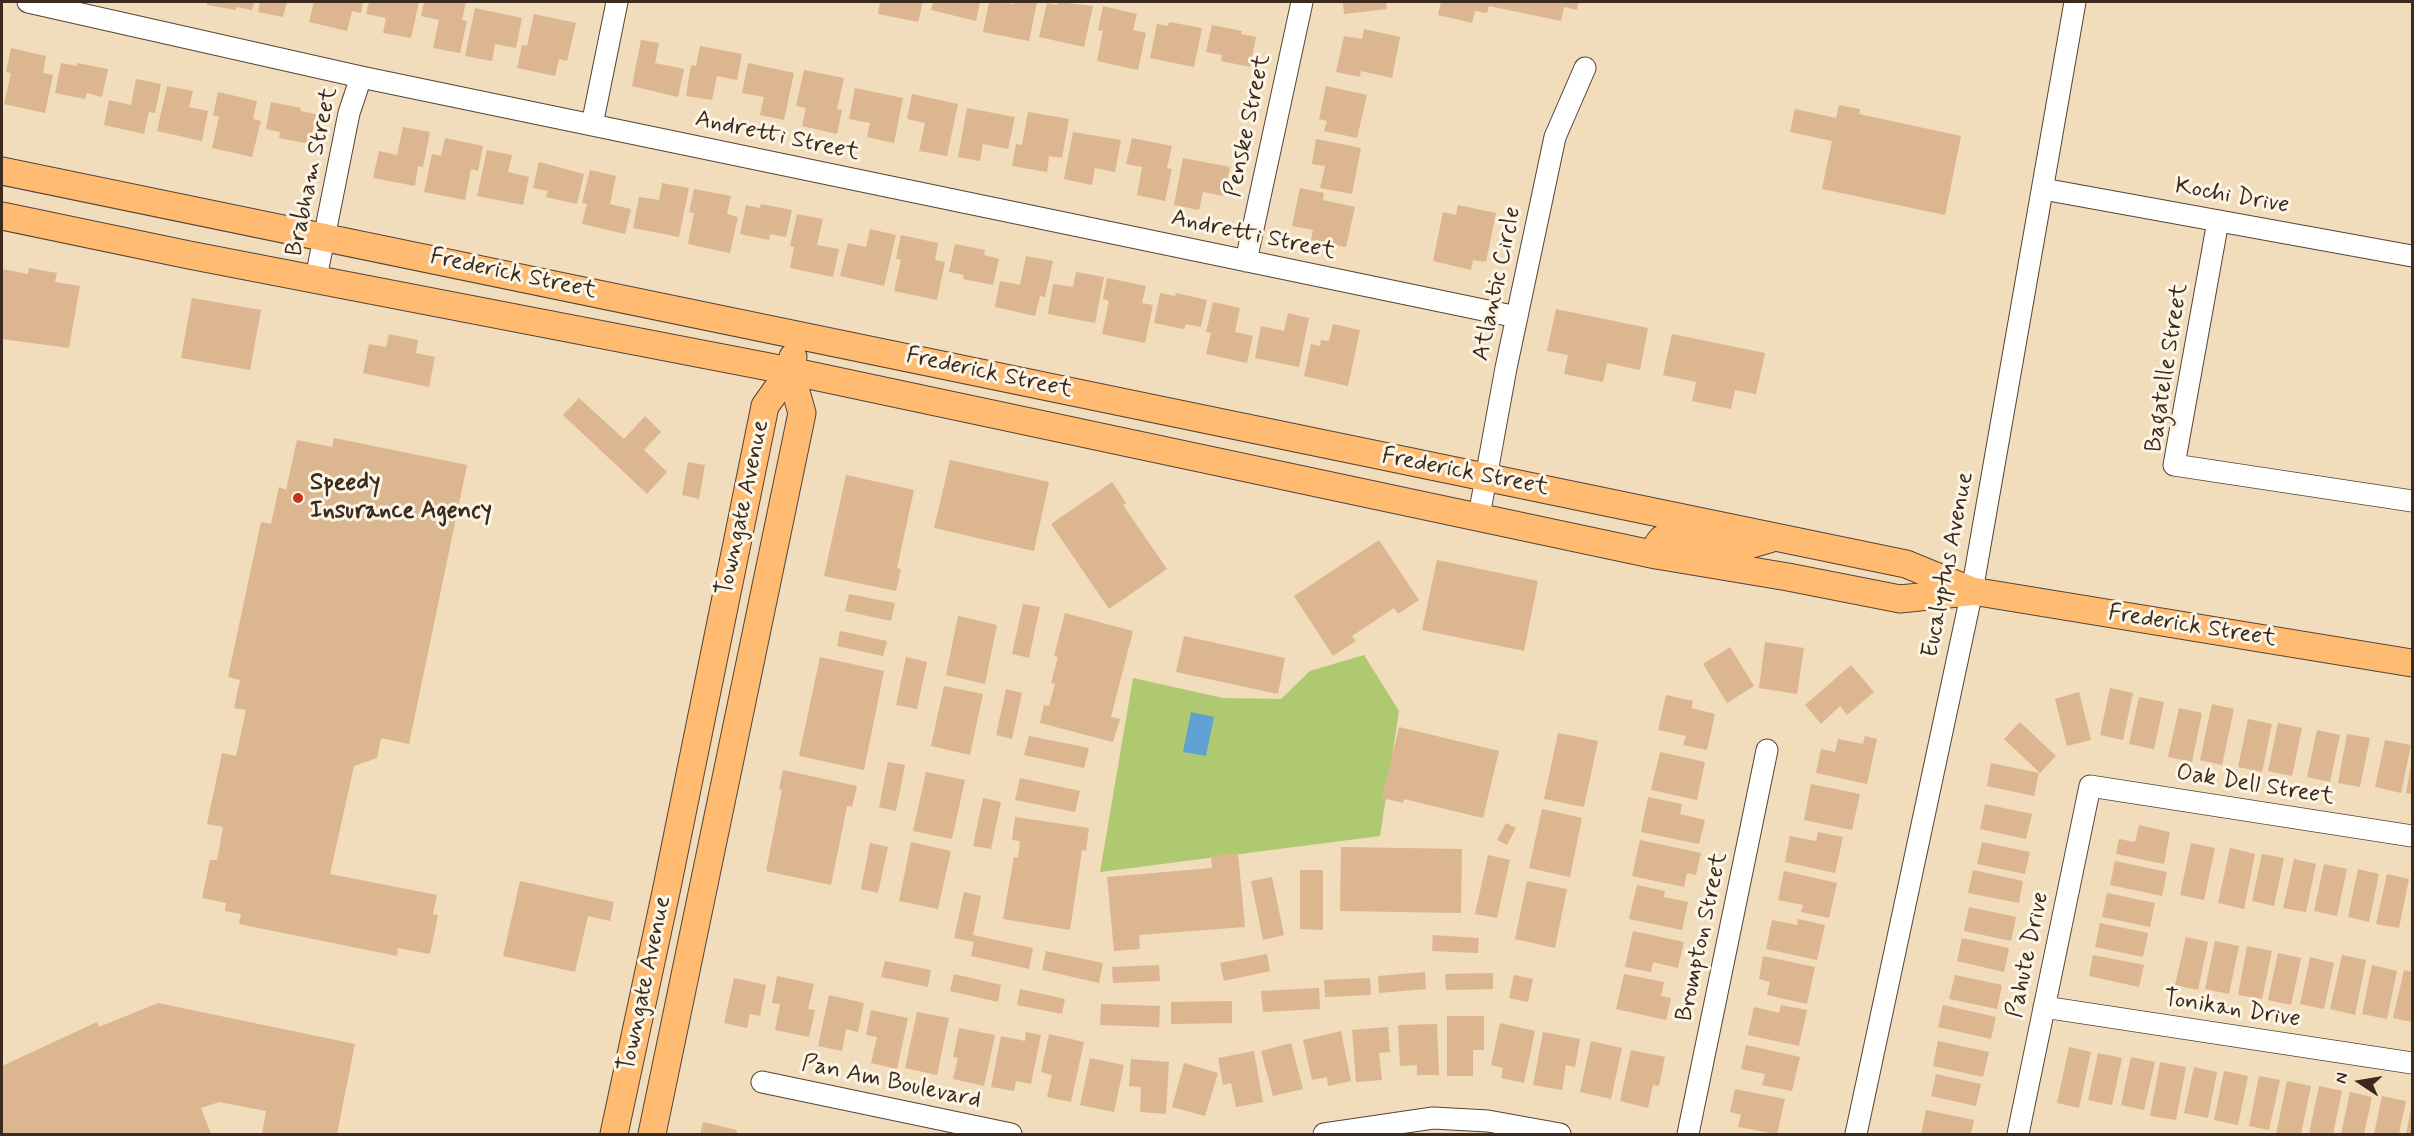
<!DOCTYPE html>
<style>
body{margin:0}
#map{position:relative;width:2414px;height:1136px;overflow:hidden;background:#f1dcbb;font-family:Mynerve,sans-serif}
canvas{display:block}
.frame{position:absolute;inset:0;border:3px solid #3b2a1e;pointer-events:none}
.north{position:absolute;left:2330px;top:1052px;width:60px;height:60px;-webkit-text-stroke:4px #fcf5e5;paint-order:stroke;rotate:282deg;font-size:16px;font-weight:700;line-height:24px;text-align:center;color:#3b2a1e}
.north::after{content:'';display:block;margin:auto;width:21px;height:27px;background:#3b2a1e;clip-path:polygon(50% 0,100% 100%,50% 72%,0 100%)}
</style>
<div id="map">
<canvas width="2414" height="1136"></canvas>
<div class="frame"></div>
<div class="north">N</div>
</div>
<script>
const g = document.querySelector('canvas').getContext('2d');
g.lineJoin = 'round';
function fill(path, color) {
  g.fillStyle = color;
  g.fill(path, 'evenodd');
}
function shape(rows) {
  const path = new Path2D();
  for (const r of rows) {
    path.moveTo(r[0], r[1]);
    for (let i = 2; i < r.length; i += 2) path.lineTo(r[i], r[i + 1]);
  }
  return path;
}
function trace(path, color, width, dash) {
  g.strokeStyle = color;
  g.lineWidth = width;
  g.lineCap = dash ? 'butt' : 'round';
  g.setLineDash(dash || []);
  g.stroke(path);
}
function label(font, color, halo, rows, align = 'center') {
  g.font = font + ' Mynerve,sans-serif';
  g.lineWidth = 6;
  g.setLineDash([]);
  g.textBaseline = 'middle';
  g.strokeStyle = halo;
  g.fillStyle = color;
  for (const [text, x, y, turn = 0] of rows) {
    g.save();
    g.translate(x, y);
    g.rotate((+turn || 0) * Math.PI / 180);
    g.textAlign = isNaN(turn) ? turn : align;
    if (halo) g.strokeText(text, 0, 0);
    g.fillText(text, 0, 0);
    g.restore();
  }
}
fill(shape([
 [1364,655,1399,711,1380,836,1100,872,1133,678,1223,698,1281,699,1310,671]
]), '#aec96f');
fill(shape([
 [1191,712,1214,717,1206,756,1183,752]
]), '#61a0d3');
fill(shape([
 [207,2,254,2,252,10,236,7,236,10,207,5],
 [260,2,287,2,283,17,258,12],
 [314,2,363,2,361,13,352,11,347,31,309,22],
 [369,2,419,2,411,38,383,33,386,18,366,14],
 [424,2,466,2,462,20,467,21,460,53,433,48,439,20,421,16],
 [880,2,923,2,918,22,878,14],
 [933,2,980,2,976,21,931,10],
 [989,2,1014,4,1014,2,1037,2,1029,41,983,32],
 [1058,2,1093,6,1084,47,1039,37,1047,3,1057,5],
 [1343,2,1386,2,1387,9,1344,14],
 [1441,2,1579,2,1577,10,1564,7,1561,21,1489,6,1487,13,1475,11,1472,23,1438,15],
 [1103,6,1137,14,1133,30,1146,33,1138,70,1097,61,1103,31,1098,30],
 [475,8,522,18,516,48,495,44,492,61,465,56],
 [534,14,576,23,567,61,559,59,555,76,517,68,522,45,527,46],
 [1169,22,1202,28,1194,67,1150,58,1157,24,1168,26],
 [1212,25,1242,31,1241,34,1256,37,1250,67,1221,61,1222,55,1206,52],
 [1364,29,1400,37,1392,78,1361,71,1360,77,1336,72,1344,36,1362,39],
 [641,40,659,43,655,63,684,69,678,97,632,86],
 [700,46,742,54,737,80,717,76,712,100,686,96,691,65,696,66],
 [11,48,46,56,43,73,53,75,45,113,4,104,11,73,6,72],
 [61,63,77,66,77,63,108,69,102,97,87,93,85,99,55,93],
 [748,63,794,73,784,120,760,115,764,97,742,93],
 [804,70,844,78,837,109,842,110,837,134,802,126,806,108,796,106],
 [136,79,161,84,155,113,149,112,144,134,104,125,109,100,131,105],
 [167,86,193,91,189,107,208,111,202,141,157,131],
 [1326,86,1367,95,1357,138,1324,131,1327,121,1319,119],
 [855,88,903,98,894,143,867,137,870,123,849,119],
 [218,92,257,101,253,119,261,121,252,157,212,148,219,117,213,115],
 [912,94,958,104,947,156,919,151,925,123,907,119],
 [271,102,301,108,300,111,316,114,310,144,279,138,280,132,266,129],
 [1839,105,1860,109,1859,114,1961,136,1945,215,1822,189,1832,141,1790,132,1795,109,1836,118],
 [967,108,1015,117,1008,149,983,144,980,161,958,157],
 [1028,112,1069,119,1062,158,1049,156,1047,172,1012,166,1016,144,1022,145],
 [403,127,430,132,423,167,418,166,415,186,373,178,379,151,397,155],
 [1073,132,1121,140,1115,172,1095,168,1092,185,1064,179],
 [445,138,483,146,478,171,471,169,465,200,424,192,432,154,441,156],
 [1132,138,1172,146,1167,168,1172,169,1165,201,1137,195,1142,167,1126,164],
 [1316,139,1361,148,1352,194,1320,188,1325,166,1312,164],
 [487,150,512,155,508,172,529,177,523,205,477,196],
 [1183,158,1230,167,1224,196,1203,192,1199,210,1174,205],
 [539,162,584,174,577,204,546,197,548,191,533,188],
 [590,170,616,176,610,204,631,209,625,234,582,224,587,204,582,203],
 [662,183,689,188,679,237,633,228,639,197,659,200],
 [1300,188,1324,193,1323,200,1355,207,1346,247,1311,240,1313,230,1292,226],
 [694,189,731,196,727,214,738,217,730,253,688,244,694,213,689,212],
 [761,204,792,210,786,237,770,234,769,240,740,234,746,205,760,208],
 [1458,205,1496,213,1486,262,1473,260,1471,270,1433,261,1443,212,1456,215],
 [797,214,823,219,817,245,839,249,833,277,790,268,794,247,790,246],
 [870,229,896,235,884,286,840,276,848,243,866,247],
 [901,235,938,243,935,260,945,262,937,300,894,291,901,260,896,259],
 [955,244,985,250,984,255,999,259,993,285,963,279,964,275,949,272],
 [1026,256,1053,261,1045,297,1040,296,1035,316,995,307,1000,281,1020,285],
 [29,268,57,273,55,282,80,286,69,348,2,339,2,269,28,274],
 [1076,272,1104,277,1095,323,1048,314,1053,284,1073,287],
 [1107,278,1146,286,1142,303,1153,305,1145,343,1102,334,1109,301,1103,299],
 [1160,293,1175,296,1176,293,1207,300,1201,327,1186,324,1184,329,1154,323],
 [192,298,261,310,250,370,181,358],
 [1213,302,1240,308,1235,332,1253,336,1247,363,1206,354,1211,333,1206,332],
 [1556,309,1648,328,1640,370,1607,363,1603,382,1564,374,1568,355,1547,351],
 [1288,313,1309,318,1299,367,1255,358,1261,326,1284,331],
 [1333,324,1360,330,1348,386,1304,376,1311,344,1320,346,1321,340,1329,341],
 [389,334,418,340,416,353,435,357,429,387,363,373,369,344,386,347],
 [1672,334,1765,353,1756,394,1735,390,1731,409,1692,401,1696,382,1663,375],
 [579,398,624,439,645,416,661,432,644,450,667,472,647,494,563,415],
 [334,438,467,465,409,744,381,738,377,758,354,766,330,874,437,895,433,914,438,915,430,954,398,948,397,956,239,924,241,914,225,911,226,903,202,898,210,860,217,860,223,827,207,824,222,753,236,756,246,710,234,708,240,680,228,677,261,522,271,524,279,487,286,490,297,440,332,447],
 [950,460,1049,482,1034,551,934,528],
 [688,462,705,465,699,499,682,495],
 [846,475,914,490,897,568,901,569,896,591,824,576],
 [1112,482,1126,503,1123,505,1167,569,1109,609,1051,524],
 [1379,540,1419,600,1398,614,1394,608,1352,636,1356,641,1333,656,1294,596],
 [1437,560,1538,581,1524,651,1422,630],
 [849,594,895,603,891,621,845,611],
 [1023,604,1040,607,1029,658,1012,654],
 [1065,613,1133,631,1111,717,1120,719,1113,742,1040,723,1044,705,1049,706,1055,684,1051,683,1058,657,1054,656],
 [958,616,997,625,985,684,946,675],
 [840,631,887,641,883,656,837,646],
 [1184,636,1285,658,1278,694,1176,672],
 [1765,642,1804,648,1797,694,1759,688],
 [1730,647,1754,686,1727,703,1703,664],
 [820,657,884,671,864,770,799,756],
 [906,657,927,662,917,709,896,705],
 [1851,665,1874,692,1847,715,1840,706,1821,724,1805,705],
 [944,686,983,694,970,755,931,746],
 [2110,688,2133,693,2123,740,2100,735],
 [1006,689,1022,693,1012,739,996,735],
 [2079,692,2091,740,2067,746,2055,699],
 [1666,695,1693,701,1691,708,1715,714,1707,750,1683,745,1686,736,1658,730],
 [2139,697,2164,702,2154,749,2129,744],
 [2212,704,2234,709,2222,765,2200,760],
 [2179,708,2202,713,2192,762,2168,757],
 [2248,719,2272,724,2262,772,2238,767],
 [2020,722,2056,756,2040,773,2004,739],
 [2278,723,2302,728,2292,776,2268,771],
 [1399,727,1499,751,1483,818,1404,799,1403,803,1382,798],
 [2317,730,2340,735,2330,782,2307,777],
 [1558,733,1598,741,1584,807,1544,799],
 [2347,734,2370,738,2360,787,2338,783],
 [1029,736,1089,748,1084,768,1024,755],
 [1865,736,1877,739,1867,784,1816,773,1821,749,1835,752,1838,739,1863,744],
 [2385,740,2411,745,2401,793,2375,787],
 [1660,752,1705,762,1697,800,1651,790],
 [888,762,905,765,896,811,879,807],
 [1991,763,2039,773,2034,796,1987,786],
 [2411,765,2412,765,2412,794,2406,793],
 [783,770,857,786,852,807,847,806,831,885,766,871,782,790,779,789],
 [926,772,965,780,952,839,913,831],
 [1020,778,1080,791,1075,812,1015,800],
 [1811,784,1860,794,1852,830,1804,820],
 [1648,797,1682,804,1680,814,1705,820,1699,844,1641,832],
 [983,798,1001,802,991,849,973,846],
 [1985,804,2032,814,2026,839,1980,829],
 [1542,809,1582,818,1570,877,1529,868],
 [1015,817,1089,828,1086,851,1082,850,1070,930,1003,919,1014,857,1018,858,1020,841,1012,840],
 [1506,823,1516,828,1507,845,1497,840],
 [2139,825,2170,832,2164,864,2116,854,2119,839,2135,842],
 [1818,832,1843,837,1835,873,1785,862,1790,836,1816,841],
 [1640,840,1701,853,1696,875,1687,873,1684,887,1632,876],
 [911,842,951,851,938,909,899,901],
 [1982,842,2030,852,2025,874,1977,864],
 [870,843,888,847,878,893,861,889],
 [2191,843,2215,848,2204,900,2180,895],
 [1341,847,1462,849,1461,913,1340,911],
 [2230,848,2255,854,2244,909,2218,903],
 [1238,853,1245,927,1139,935,1140,949,1114,951,1107,877,1212,868,1211,856],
 [2262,854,2284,858,2274,906,2252,901],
 [1488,855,1510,860,1497,918,1475,914],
 [2294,859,2316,864,2306,912,2283,908],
 [2115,861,2167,872,2162,896,2110,885],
 [2324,864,2347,869,2337,916,2314,911],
 [2358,869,2379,874,2369,922,2348,917],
 [1300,870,1323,870,1323,930,1300,929],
 [1973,870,2023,881,2019,903,1968,893],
 [1784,871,1837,883,1829,918,1801,912,1803,905,1778,900],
 [2387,874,2409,879,2399,928,2376,924],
 [1272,877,1284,935,1263,940,1251,881],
 [520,881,614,902,610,921,588,916,575,972,503,956],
 [1527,881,1567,889,1555,948,1515,939],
 [1637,885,1665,891,1664,897,1688,902,1682,930,1629,919],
 [964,892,981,896,973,935,1033,948,1029,969,971,956,974,942,954,938],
 [2107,893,2155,903,2150,927,2102,917],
 [1969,907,2016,917,2011,941,1964,931],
 [1798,919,1825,925,1817,960,1766,949,1772,920,1797,925],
 [2100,923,2148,933,2143,957,2095,947],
 [1633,931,1684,942,1678,968,1653,962,1651,972,1625,967],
 [1433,935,1479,938,1478,953,1432,951],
 [2186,937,2208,942,2198,990,2175,985],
 [1962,938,2009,948,2004,972,1957,961],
 [2215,941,2239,946,2229,994,2205,989],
 [2247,946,2272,951,2262,999,2238,995],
 [1046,951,1103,963,1099,983,1042,970],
 [2278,953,2301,958,2291,1005,2268,1000],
 [1267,954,1270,971,1224,981,1220,963],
 [2093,955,2144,965,2139,987,2089,976],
 [2342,955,2366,960,2355,1015,2330,1009],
 [1763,956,1815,967,1807,1004,1767,995,1770,982,1759,979],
 [2310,957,2334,963,2324,1009,2300,1004],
 [885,961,931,970,928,987,881,977],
 [1159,965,1160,981,1113,983,1112,967],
 [2372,965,2397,971,2387,1019,2362,1014],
 [2404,970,2412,972,2412,1022,2393,1018],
 [1425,972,1426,989,1379,993,1378,976],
 [1493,973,1493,989,1446,990,1445,974],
 [954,974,1001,985,998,1002,950,991],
 [1624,974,1664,982,1661,996,1671,998,1666,1020,1616,1009],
 [1514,975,1533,979,1528,1002,1509,998],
 [1955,975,2002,985,1997,1009,1949,999],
 [777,976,814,984,808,1009,815,1010,809,1037,775,1030,780,1004,772,1003],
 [734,978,766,985,760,1016,750,1014,747,1028,724,1023],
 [1370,978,1371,995,1325,997,1324,980],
 [1319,988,1320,1009,1263,1012,1261,991],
 [1020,989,1065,999,1062,1014,1017,1005],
 [829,995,864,1003,858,1032,846,1029,842,1051,818,1046],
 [1232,1001,1232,1023,1171,1024,1171,1002],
 [158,1003,355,1044,337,1134,262,1134,266,1111,219,1102,201,1108,211,1134,2,1134,2,1066,97,1022,99,1027],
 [1101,1004,1160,1006,1159,1027,1100,1025],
 [1781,1005,1807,1010,1799,1046,1748,1035,1754,1007,1779,1013],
 [1943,1005,1996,1017,1991,1039,1938,1027],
 [871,1010,908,1018,897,1069,871,1063,877,1037,866,1035],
 [917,1012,949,1018,937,1075,905,1068],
 [1447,1016,1484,1016,1484,1050,1473,1050,1473,1076,1447,1076],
 [1500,1023,1535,1031,1524,1083,1501,1078,1503,1068,1491,1065],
 [1437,1024,1439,1075,1417,1075,1417,1065,1400,1066,1398,1025],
 [1388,1027,1390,1052,1379,1053,1382,1080,1356,1082,1352,1030],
 [959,1028,995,1035,984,1086,953,1079,958,1058,953,1057],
 [1341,1031,1351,1081,1328,1086,1327,1077,1312,1080,1303,1040],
 [1026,1032,1041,1035,1031,1084,1016,1081,1014,1091,991,1087,1001,1036,1025,1041],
 [1543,1032,1580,1039,1575,1067,1566,1065,1562,1090,1533,1085],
 [1049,1034,1084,1042,1071,1102,1047,1097,1052,1075,1041,1072],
 [1591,1041,1622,1048,1611,1099,1580,1092],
 [1938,1041,1989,1052,1983,1077,1933,1066],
 [1291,1043,1303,1089,1273,1096,1261,1051],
 [1746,1045,1800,1057,1792,1091,1762,1085,1765,1074,1741,1069],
 [2069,1047,2091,1052,2079,1108,2057,1103],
 [1631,1050,1665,1057,1659,1086,1653,1085,1648,1108,1620,1101],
 [1254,1051,1263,1102,1236,1107,1231,1083,1223,1085,1218,1058],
 [2098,1053,2122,1058,2112,1105,2088,1100],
 [2131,1057,2155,1062,2144,1110,2121,1105],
 [1090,1058,1124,1065,1114,1112,1080,1105],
 [1131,1059,1169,1062,1166,1114,1140,1112,1141,1087,1129,1086],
 [2160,1062,2186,1067,2176,1120,2150,1116],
 [1184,1063,1218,1073,1205,1116,1172,1107],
 [2194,1067,2217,1072,2208,1118,2184,1113],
 [2224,1071,2248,1076,2238,1125,2214,1120],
 [1936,1074,1981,1084,1976,1106,1931,1096],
 [2259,1076,2280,1080,2269,1130,2249,1126],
 [2287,1081,2311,1086,2301,1134,2276,1134],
 [2319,1086,2342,1091,2333,1134,2309,1134],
 [1735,1089,1785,1099,1777,1134,1738,1127,1741,1115,1730,1112],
 [2350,1092,2372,1097,2364,1134,2341,1134],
 [2382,1096,2406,1101,2399,1134,2374,1134],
 [2411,1109,2412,1134,2406,1134],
 [1926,1110,1974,1120,1971,1134,1921,1134],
 [703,1122,737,1130,736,1134,700,1134]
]), '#dbb690');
const minor = shape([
 [28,2,361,77,1517,317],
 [592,125,617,2],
 [2043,189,2412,256],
 [2218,221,2174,465,2412,501],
 [1246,261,1302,2],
 [316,278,349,113,361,77],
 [1479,516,1506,368,1555,137,1585,68],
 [2044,1007,2412,1063],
 [762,1082,1011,1134],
 [1324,1134,1433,1118,1488,1121,1560,1134],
 [1688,1134,1767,750],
 [1856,1134,1972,591,2075,2],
 [2018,1134,2090,786,2412,836]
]);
const major = shape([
 [2,171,1906,564,1972,591,2412,663],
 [2,216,189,255,790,371,1656,555,1788,577,1900,599,1968,592],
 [1656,555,1658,544,1662,539,1667,537,1727,548,1738,548,1769,539],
 [614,1134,666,892,765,406,790,371,793,357],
 [652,1134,802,413,790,371]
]);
trace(minor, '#564536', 23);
trace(major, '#564536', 29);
trace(minor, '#fff', 21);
trace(major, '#ffbb71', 27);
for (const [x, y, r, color] of [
 [298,498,6,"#c8321e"]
]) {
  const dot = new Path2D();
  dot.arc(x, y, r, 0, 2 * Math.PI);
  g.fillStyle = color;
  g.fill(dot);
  trace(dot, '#fcf5e5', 2);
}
label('24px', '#3b2a1e', '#fcf5e5', [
 ["Penske Street",1249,126,-78],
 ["Andretti Street",777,137,12],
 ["Brabham Street",313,172,-78],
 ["Kochi Drive",2232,197,10],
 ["Andretti Street",1253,236,12],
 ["Frederick Street",513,275,12],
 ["Atlantic Circle",1498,284,-78],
 ["Bagatelle Street",2168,368,-81],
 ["Frederick Street",989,374,12],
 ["Frederick Street",1465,473,11],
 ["Towngate Avenue",744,508,-78],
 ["Eucalyptus Avenue",1949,565,-79],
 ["Frederick Street",2192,627,9],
 ["Oak Dell Street",2255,786,9],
 ["Brompton Street",1703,937,-78],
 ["Pahute Drive",2029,955,-78],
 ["Towngate Avenue",646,984,-78],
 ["Tonikan Drive",2232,1010,9],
 ["Pan Am Boulevard",891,1083,12]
]);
label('bold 24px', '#3b2a1e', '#fcf5e5', [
 ["Speedy",310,484],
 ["Insurance Agency",310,512]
], 'left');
</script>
